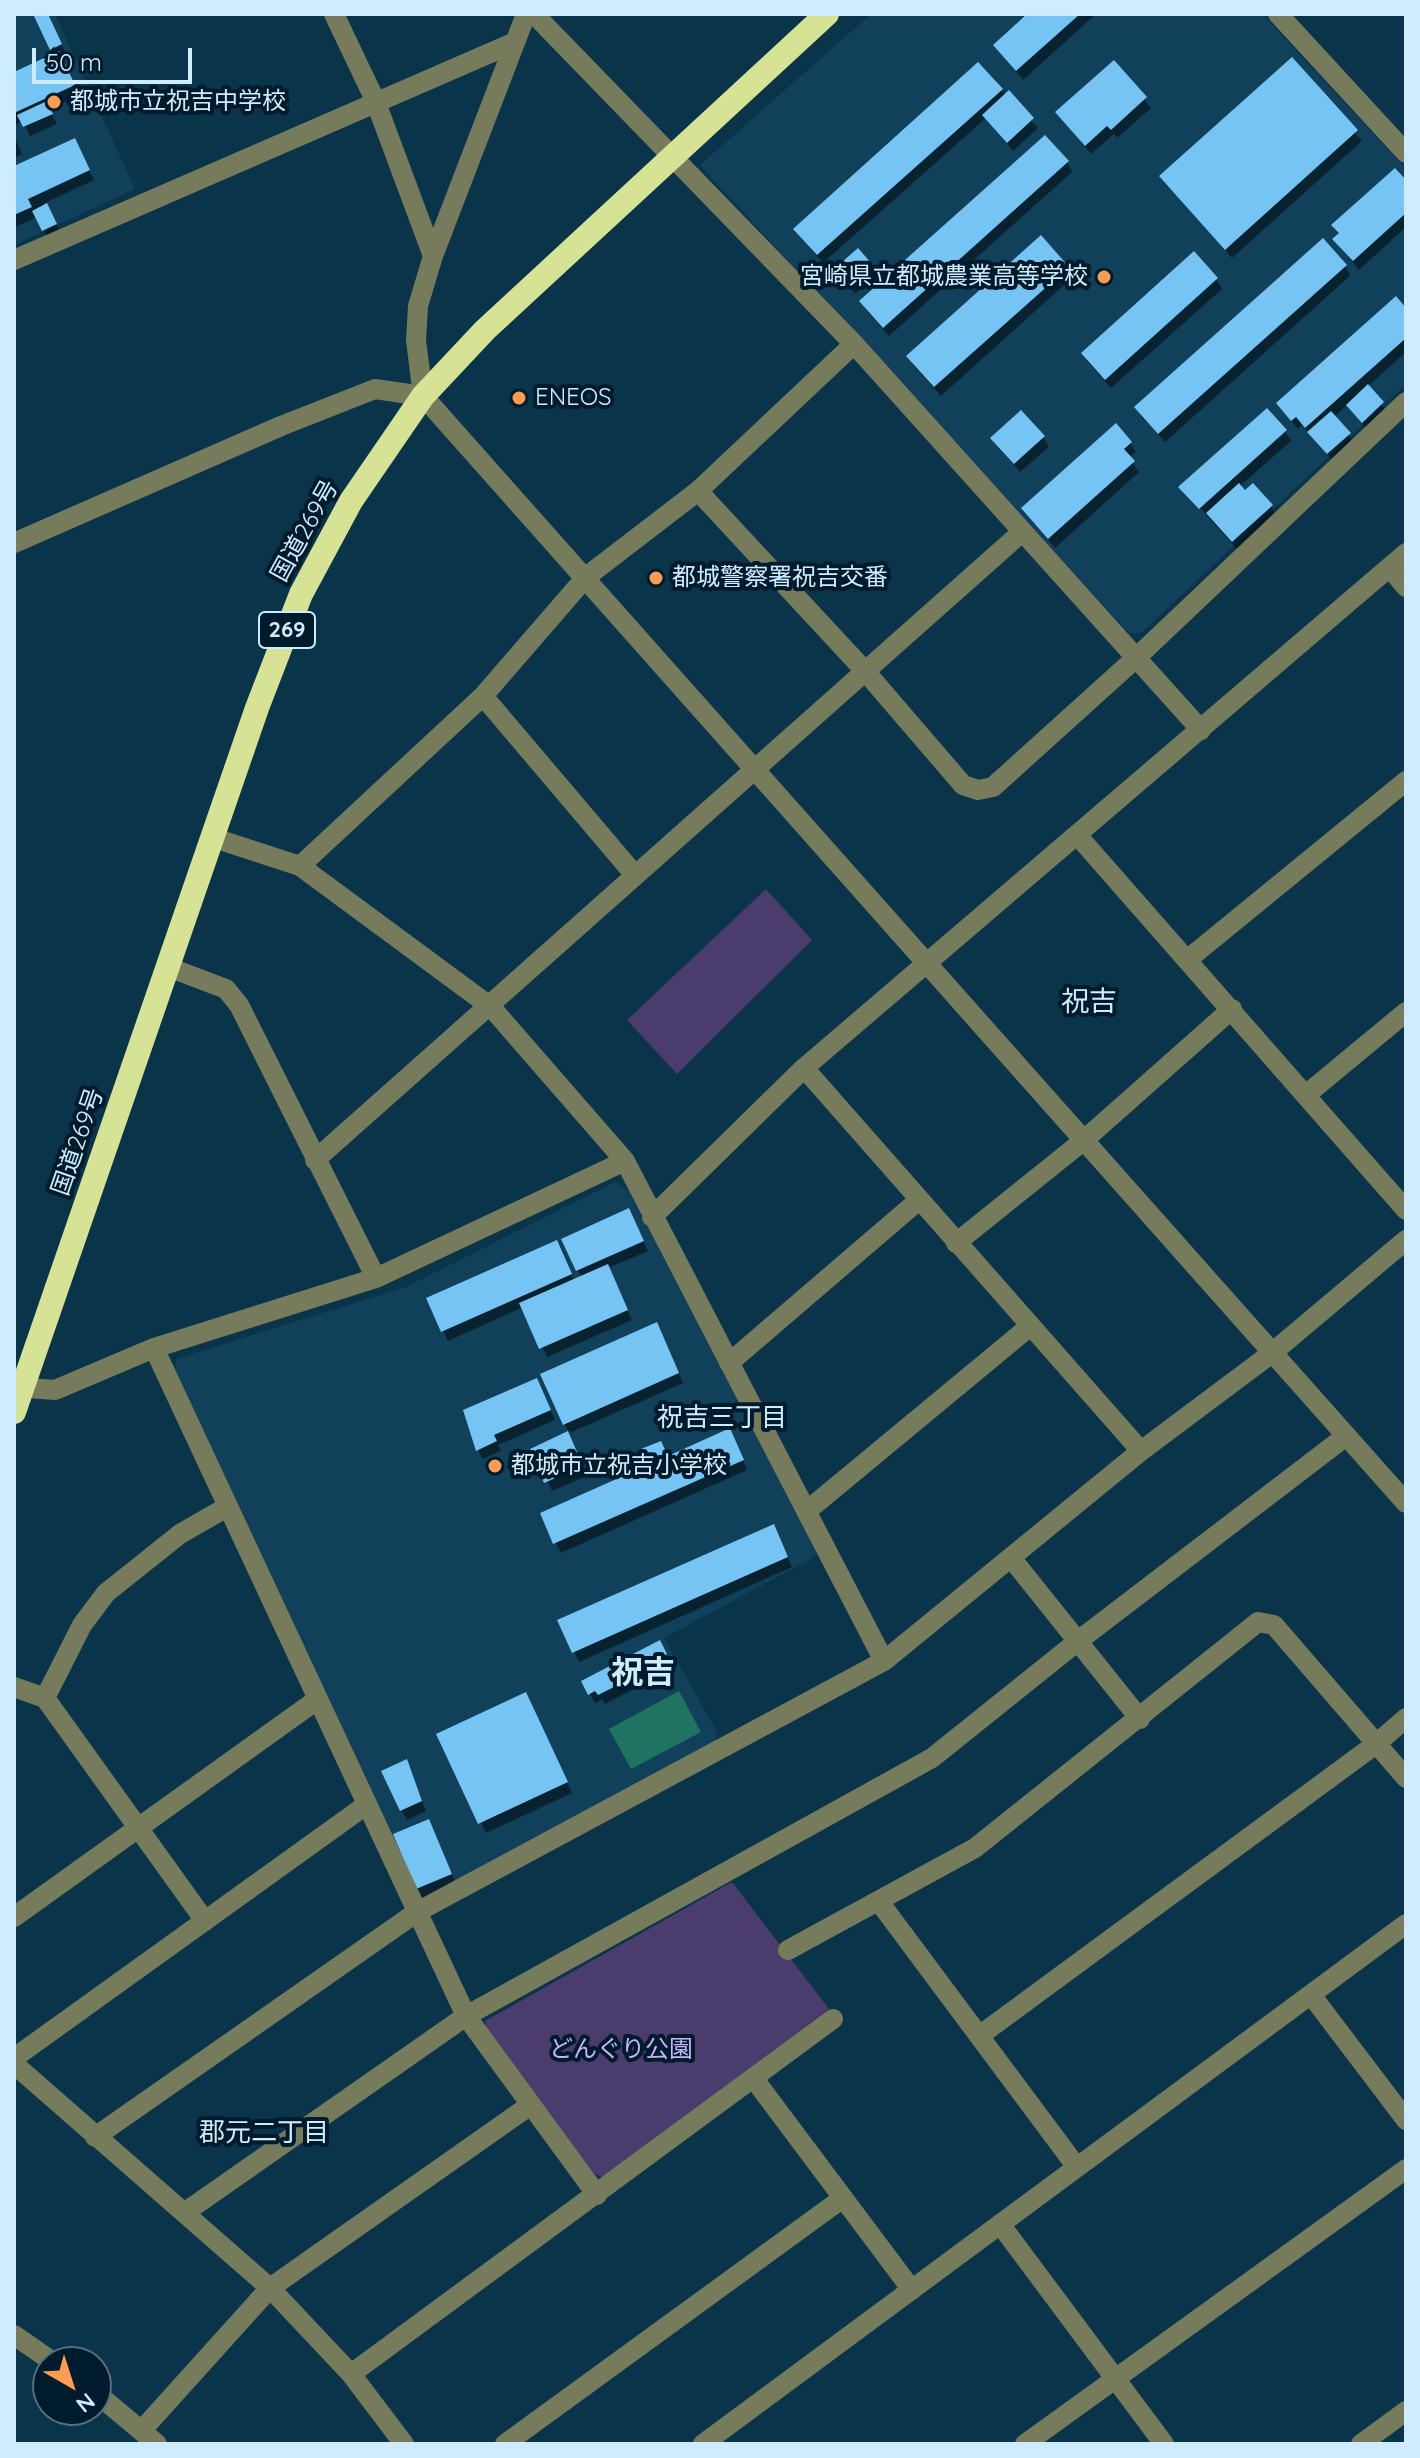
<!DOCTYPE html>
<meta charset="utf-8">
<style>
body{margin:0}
#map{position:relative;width:1420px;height:2458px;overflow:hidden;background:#0a344a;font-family:Quicksand,sans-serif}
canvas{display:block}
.frame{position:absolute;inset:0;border:16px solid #cfecff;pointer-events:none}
.north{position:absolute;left:32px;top:2346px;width:80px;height:80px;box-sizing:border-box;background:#001b2c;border:2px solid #536f80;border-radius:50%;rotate:141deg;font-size:22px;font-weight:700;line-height:32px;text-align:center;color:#cfecff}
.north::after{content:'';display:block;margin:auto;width:28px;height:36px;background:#fc9d53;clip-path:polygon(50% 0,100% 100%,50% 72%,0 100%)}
.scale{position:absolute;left:32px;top:48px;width:160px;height:36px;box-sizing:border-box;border:4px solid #cfecff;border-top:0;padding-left:10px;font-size:24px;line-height:28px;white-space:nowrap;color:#cfecff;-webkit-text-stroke:6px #001b2c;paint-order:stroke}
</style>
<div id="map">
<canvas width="1420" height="2458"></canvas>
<div class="frame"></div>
<div class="north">N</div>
<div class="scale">50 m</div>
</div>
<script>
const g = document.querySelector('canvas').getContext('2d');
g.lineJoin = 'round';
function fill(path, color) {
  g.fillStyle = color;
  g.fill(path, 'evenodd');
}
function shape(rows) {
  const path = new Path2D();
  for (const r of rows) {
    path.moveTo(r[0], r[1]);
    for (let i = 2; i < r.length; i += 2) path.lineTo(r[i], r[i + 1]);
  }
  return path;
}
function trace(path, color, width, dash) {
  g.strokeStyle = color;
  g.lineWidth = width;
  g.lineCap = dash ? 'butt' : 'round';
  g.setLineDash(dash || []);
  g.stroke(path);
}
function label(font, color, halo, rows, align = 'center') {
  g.font = font + ' Quicksand,"Noto Sans JP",sans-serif';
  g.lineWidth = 8;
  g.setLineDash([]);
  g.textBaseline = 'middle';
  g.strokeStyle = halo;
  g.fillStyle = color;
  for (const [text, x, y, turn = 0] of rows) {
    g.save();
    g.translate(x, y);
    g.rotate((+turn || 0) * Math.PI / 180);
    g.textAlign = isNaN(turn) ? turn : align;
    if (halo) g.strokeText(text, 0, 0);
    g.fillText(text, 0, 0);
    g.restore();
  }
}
fill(shape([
 [14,14,55,14,135,189,14,245],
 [871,14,1262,14,1406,169,1406,384,1141,633,1129,633,700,165],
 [615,1182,629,1191,818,1551,811,1559,664,1638,717,1732,716,1742,427,1898,414,1892,176,1382,176,1359,406,1287]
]), '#11415a');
fill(shape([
 [766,889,812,940,677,1074,627,1020],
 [732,1882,829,2009,603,2177,593,2173,487,2035,485,2021]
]), '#4b3c6e');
fill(shape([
 [679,1691,701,1732,631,1769,609,1729]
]), '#207261');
fill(shape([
 [35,14,47,14,66,54,60,57,79,95,49,109,57,124,30,136,23,121,14,125,14,74,55,55],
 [1030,14,1096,14,1023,80,995,45],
 [1292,60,1362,141,1232,258,1161,176],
 [1113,63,1151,108,1117,138,1114,134,1091,154,1057,113],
 [1001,90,1038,128,1013,151,986,118,823,263,801,238,796,229],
 [14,136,22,154,14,158],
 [79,150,94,180,45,203,61,234,49,240,37,217,15,227,14,169],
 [1067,162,1072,172,889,336,867,311,862,302],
 [1406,183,1406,227,1359,270,1335,239,1340,235,1334,225],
 [858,251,876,275,855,294,837,270],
 [1345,266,1350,276,1165,442,1142,417,1137,407],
 [1068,268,1073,277,941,396,914,366,909,357],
 [1216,279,1222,289,1111,388,1089,363,1083,353],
 [1406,311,1406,352,1367,387,1388,413,1368,431,1348,404,1334,417,1354,443,1334,462,1302,425,1298,429,1278,404],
 [1285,431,1291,441,1240,486,1271,506,1276,516,1238,550,1181,487],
 [1043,437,1049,447,1020,472,993,438],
 [1130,443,1136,452,1129,458,1139,472,1055,548,1023,509],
 [634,1220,648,1251,608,1268,632,1320,547,1357,523,1307,448,1341,443,1331,561,1252,574,1281,582,1277,577,1270],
 [661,1334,683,1383,567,1434,587,1476,552,1491,532,1450,570,1433,564,1424],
 [542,1390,555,1420,498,1445,501,1451,483,1459,478,1450],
 [735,1440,747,1470,561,1553,542,1514,668,1458],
 [778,1536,792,1567,579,1662,560,1621],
 [659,1643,671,1664,651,1674,653,1679,605,1704,602,1699,595,1703,583,1682],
 [530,1704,572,1793,486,1833,439,1735],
 [406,1761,426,1811,407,1820,401,1810],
 [434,1831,456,1884,423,1898,417,1888]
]), '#0007');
fill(shape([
 [33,14,48,14,62,44,50,50],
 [1027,14,1080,14,1016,71,993,45],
 [59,51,75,85,14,113,14,72],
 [1292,57,1358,130,1225,250,1159,176],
 [1114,60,1147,97,1111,130,1107,126,1085,146,1055,112],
 [978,62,1003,89,817,255,793,229],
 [1009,90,1034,118,1007,143,982,115],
 [47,101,53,114,23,127,17,115],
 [1045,135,1069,161,883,328,859,301],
 [75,138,90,170,28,199,32,207,14,215,14,166],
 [1395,168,1406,180,1406,213,1353,261,1332,239,1339,233,1331,225],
 [47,203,57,224,42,231,32,211],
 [1041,235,1069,267,934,387,906,356],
 [1323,238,1347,265,1158,434,1134,407],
 [858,248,872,264,849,286,834,269],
 [1194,251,1218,278,1105,380,1081,353],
 [1396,296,1406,308,1406,338,1305,428,1296,417,1291,421,1276,403],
 [1368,384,1384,402,1362,423,1346,405],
 [1267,408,1287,430,1199,509,1178,487],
 [1021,410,1045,436,1014,464,990,438],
 [1331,411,1351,433,1327,454,1307,432],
 [1116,423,1132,442,1124,449,1135,461,1048,539,1021,508],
 [1239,483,1245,490,1253,483,1273,505,1232,542,1206,513],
 [629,1208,644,1241,576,1271,561,1239],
 [557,1240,572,1274,441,1332,426,1298],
 [608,1264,628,1310,539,1349,519,1303],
 [657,1322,679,1373,563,1425,540,1374],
 [537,1378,551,1410,494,1435,497,1441,476,1451,463,1410],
 [730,1428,744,1460,553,1544,540,1513,648,1465,641,1449,661,1441,668,1456],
 [568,1431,583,1466,544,1483,530,1449],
 [774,1524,788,1557,572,1653,557,1620],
 [660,1640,667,1654,647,1664,650,1669,598,1695,595,1691,588,1695,581,1681],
 [526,1692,568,1782,478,1824,436,1734],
 [407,1759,422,1801,400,1811,381,1771],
 [429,1819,452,1874,416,1889,393,1834]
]), '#76c4f3');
trace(shape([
 [334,14,375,100,433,256],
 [534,14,854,344,1201,730],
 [1278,14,1406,153],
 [14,260,513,43],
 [423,396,416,340,418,306,433,256,526,14],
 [698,491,865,671,963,785,978,790,993,787,1137,657,1406,402],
 [14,543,281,426,375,389,423,396,1406,1503],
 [1390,568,1406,587],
 [483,696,634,874],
 [1078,836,1406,1210],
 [211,837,300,866,491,1007,625,1161,884,1661],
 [300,866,483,696,586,577,698,491,854,344],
 [1187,960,1406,781],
 [168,967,226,989,239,1005,376,1278],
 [804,1068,1141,1451],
 [1307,1094,1406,1012],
 [315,1160,1022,532],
 [652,1217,804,1068,1406,553],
 [956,1243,1083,1141,1232,1009],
 [154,1348,466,2016,597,2195],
 [729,1363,919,1200],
 [14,1387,55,1390,154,1348,376,1278,625,1161],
 [808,1510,1029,1327],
 [1012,1559,1140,1719],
 [14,1687,45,1698],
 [880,1903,1076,2166],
 [14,1917,318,1699],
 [205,1921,45,1698,82,1625,106,1593,180,1534,227,1507],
 [788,1950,975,1848,1258,1622,1274,1625,1406,1778],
 [1312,1996,1406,2120],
 [979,2036,1376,1744,1406,1718],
 [14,2058,366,1805],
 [14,2064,270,2288,351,2374,404,2444],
 [754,2079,912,2290],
 [95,2137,417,1912,884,1661,1141,1451,1272,1353,1406,1240],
 [184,2213,466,2016,932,1758,1078,1641,1346,1436],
 [1000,2224,1164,2444],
 [14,2335,53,2362],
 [351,2374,833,2019],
 [96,2393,157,2444],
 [142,2430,270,2288,529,2106],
 [505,2444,843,2198],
 [703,2444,1406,1924],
 [1025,2444,1406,2169],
 [1361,2444,1406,2411]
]), '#767b5c', 20);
trace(shape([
 [14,1412,257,708,301,594,351,501,423,396,485,330,827,14]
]), '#d6e394', 24);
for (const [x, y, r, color] of [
 [54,102,8,"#fc9d53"],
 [1104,277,8,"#fc9d53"],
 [519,398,8,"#fc9d53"],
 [656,578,8,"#fc9d53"],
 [495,1466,8,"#fc9d53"]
]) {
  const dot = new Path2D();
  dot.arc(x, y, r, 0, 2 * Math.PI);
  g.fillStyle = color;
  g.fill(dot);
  trace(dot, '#001b2c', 3);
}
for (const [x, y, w] of [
 [287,630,56]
]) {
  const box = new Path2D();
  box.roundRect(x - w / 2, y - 18, w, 36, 6);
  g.fillStyle = '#001b2c';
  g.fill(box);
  trace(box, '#cfecff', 2);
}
label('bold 22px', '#cfecff', null, [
 ["269",287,630]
]);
label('24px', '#cfecff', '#001b2c', [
 ["都城市立祝吉中学校",70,102],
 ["宮崎県立都城農業高等学校",1088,277,"right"],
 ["ENEOS",535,398],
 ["都城警察署祝吉交番",672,578],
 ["都城市立祝吉小学校",511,1466]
], 'left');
label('24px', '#cfecff', '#001b2c', [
 ["国道269号",305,531,-61],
 ["国道269号",78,1142,-71]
]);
label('24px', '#c7b2fd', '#001b2c', [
 ["どんぐり公園",621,2050]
]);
label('26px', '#cfecff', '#001b2c', [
 ["祝吉三丁目",722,1418],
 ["郡元二丁目",264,2133]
]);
label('28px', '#cfecff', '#001b2c', [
 ["祝吉",1089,1003]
]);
label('bold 32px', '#cfecff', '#001b2c', [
 ["祝吉",643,1673]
]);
</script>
